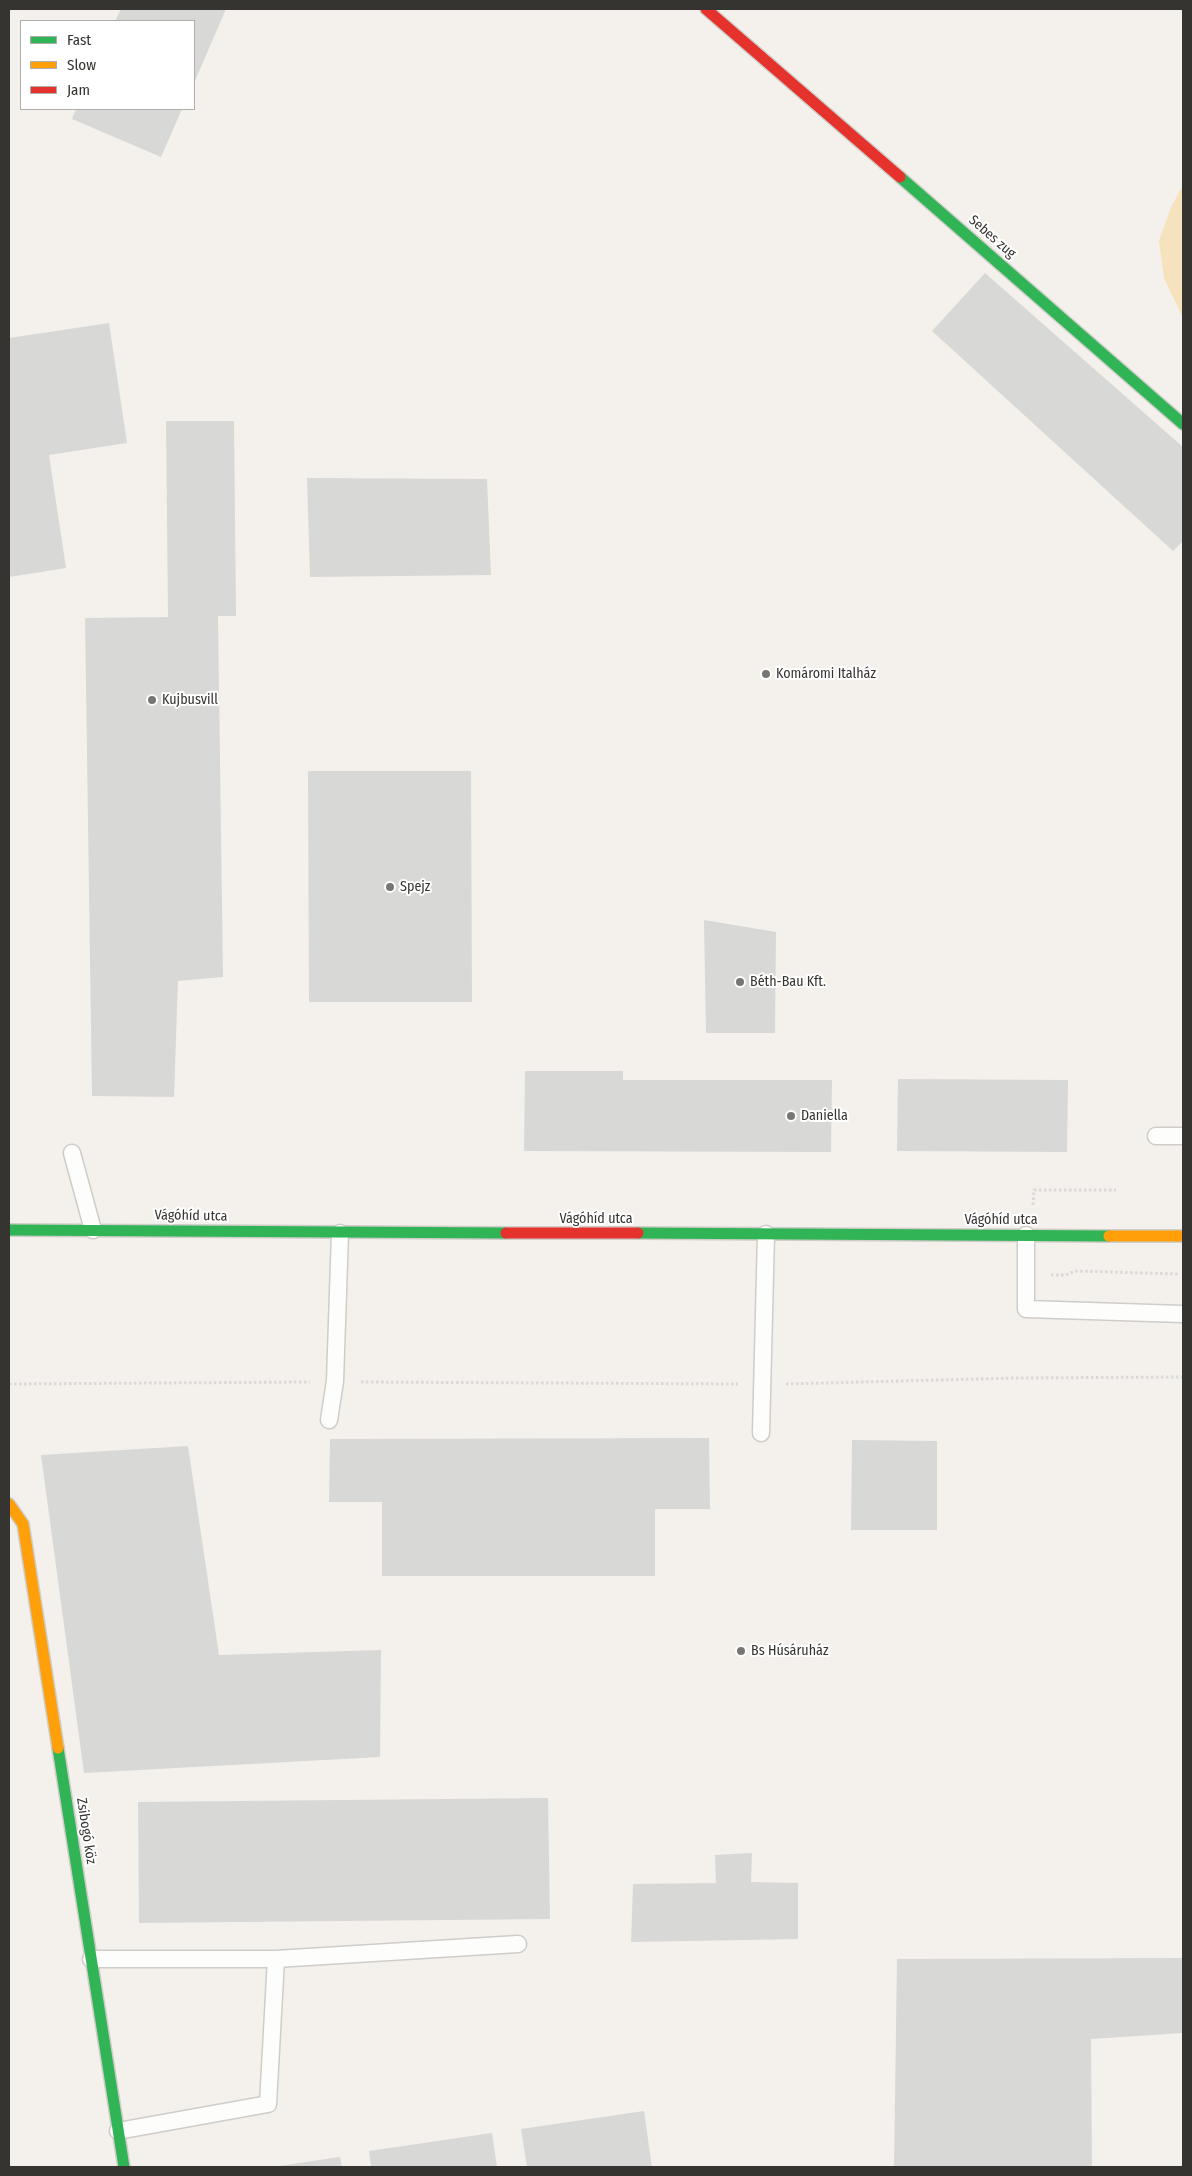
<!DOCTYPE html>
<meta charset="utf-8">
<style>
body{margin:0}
#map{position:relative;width:1192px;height:2176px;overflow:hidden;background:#f4f1ec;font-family:"Fira Sans Condensed",sans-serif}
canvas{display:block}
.frame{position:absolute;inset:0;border:10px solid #363430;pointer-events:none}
.legend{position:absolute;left:20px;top:20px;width:175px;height:90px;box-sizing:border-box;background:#fff;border:1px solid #afaeac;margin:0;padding:6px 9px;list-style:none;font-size:15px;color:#363430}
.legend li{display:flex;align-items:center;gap:10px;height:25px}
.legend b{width:25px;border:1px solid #afaeac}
</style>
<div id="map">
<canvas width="1192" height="2176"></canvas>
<div class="frame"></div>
<ul class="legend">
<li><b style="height:6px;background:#30b455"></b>Fast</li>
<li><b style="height:6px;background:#ff9f0a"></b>Slow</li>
<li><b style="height:6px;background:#e5322d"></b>Jam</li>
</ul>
</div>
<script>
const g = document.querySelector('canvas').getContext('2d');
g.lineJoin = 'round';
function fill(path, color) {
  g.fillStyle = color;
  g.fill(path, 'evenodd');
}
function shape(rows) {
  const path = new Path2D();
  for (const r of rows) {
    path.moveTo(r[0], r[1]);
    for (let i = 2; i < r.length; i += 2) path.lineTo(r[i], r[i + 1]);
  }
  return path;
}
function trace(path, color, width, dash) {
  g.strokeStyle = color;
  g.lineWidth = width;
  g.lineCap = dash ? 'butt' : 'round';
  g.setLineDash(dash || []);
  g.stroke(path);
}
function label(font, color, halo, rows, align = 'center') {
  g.font = font + ' "Fira Sans Condensed",sans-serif';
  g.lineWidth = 4;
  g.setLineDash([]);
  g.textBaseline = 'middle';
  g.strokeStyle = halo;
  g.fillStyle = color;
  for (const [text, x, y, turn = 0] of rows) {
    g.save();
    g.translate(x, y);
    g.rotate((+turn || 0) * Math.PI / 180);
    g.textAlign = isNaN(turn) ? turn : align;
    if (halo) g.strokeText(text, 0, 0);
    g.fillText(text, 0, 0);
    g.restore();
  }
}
fill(shape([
 [1183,185,1183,318,1164,278,1159,241,1171,207]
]), '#f6e2bd');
fill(shape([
 [121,9,226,9,194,83,194,21,115,21],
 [76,109,182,109,161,157,72,119],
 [985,273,1183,447,1183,541,1173,551,932,331],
 [109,323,127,443,49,455,66,568,9,577,9,338],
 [166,421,234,421,236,616,218,616,223,977,178,981,174,1097,92,1096,85,618,168,617],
 [307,478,487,479,491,575,310,577],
 [308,771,471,771,472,1002,309,1002],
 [704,920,776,932,775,1033,706,1033],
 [525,1071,623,1071,623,1080,832,1080,831,1152,524,1151],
 [898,1079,1068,1080,1067,1152,897,1151],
 [709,1438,710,1509,655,1509,655,1576,382,1576,382,1502,329,1502,330,1439],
 [852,1440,937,1441,937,1530,851,1530],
 [188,1446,219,1655,381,1650,380,1757,84,1773,41,1455],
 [548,1798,550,1919,139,1923,138,1802],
 [752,1853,751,1882,798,1883,798,1939,631,1942,633,1884,716,1883,715,1855],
 [1183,1958,1183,2033,1091,2039,1092,2167,894,2167,897,1959],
 [644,2111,652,2167,527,2167,521,2129],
 [492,2133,497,2167,371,2167,369,2151],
 [340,2157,342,2167,279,2167,279,2166]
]), '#d8d8d7');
const lane = shape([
 [1156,1136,1183,1136],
 [72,1153,93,1230],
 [1026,1235,1026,1309,1183,1314],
 [329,1420,335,1381,340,1233],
 [761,1433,766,1234],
 [91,1959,276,1959,268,2104,118,2131],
 [276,1959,518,1944]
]);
const fast = shape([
 [900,177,1183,424],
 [9,1230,506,1233],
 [638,1233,1109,1236],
 [58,1748,124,2167]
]);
const slow = shape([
 [1109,1236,1183,1236],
 [9,1504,23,1524,58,1748]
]);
const jam = shape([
 [706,9,900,177],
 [506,1233,638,1233]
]);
trace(lane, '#cfcdc9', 19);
trace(fast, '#cfcdc9', 14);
trace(slow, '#cfcdc9', 14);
trace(jam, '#cfcdc9', 14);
trace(shape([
 [1033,1205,1034,1190,1116,1190],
 [1051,1275,1066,1275,1075,1271,1179,1274],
 [361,1382,738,1384],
 [9,1384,310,1382],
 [786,1384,1016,1378,1183,1377]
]), '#dad9d8', 3, [2.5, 2.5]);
trace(lane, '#fdfdfc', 16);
trace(fast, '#30b455', 11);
trace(slow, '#ff9f0a', 11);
trace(jam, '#e5322d', 11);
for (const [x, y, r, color] of [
 [766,674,5,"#787672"],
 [152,700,5,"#787672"],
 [390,887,5,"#787672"],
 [740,982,5,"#787672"],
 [791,1116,5,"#787672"],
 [741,1651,5,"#787672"]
]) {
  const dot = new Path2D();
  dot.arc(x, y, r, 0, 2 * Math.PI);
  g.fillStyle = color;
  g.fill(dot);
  trace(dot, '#fff', 2);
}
label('14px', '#363430', '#fff', [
 ["Sebes zug",992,237,41],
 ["Vágóhíd utca",191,1216,1],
 ["Vágóhíd utca",596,1219],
 ["Vágóhíd utca",1001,1220],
 ["Zsibogó köz",86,1831,81]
]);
label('14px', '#363430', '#fff', [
 ["Komáromi Italház",776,674],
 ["Kujbusvill",162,700],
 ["Spejz",400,887],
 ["Béth-Bau Kft.",750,982],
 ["Daniella",801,1116],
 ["Bs Húsáruház",751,1651]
], 'left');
</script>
